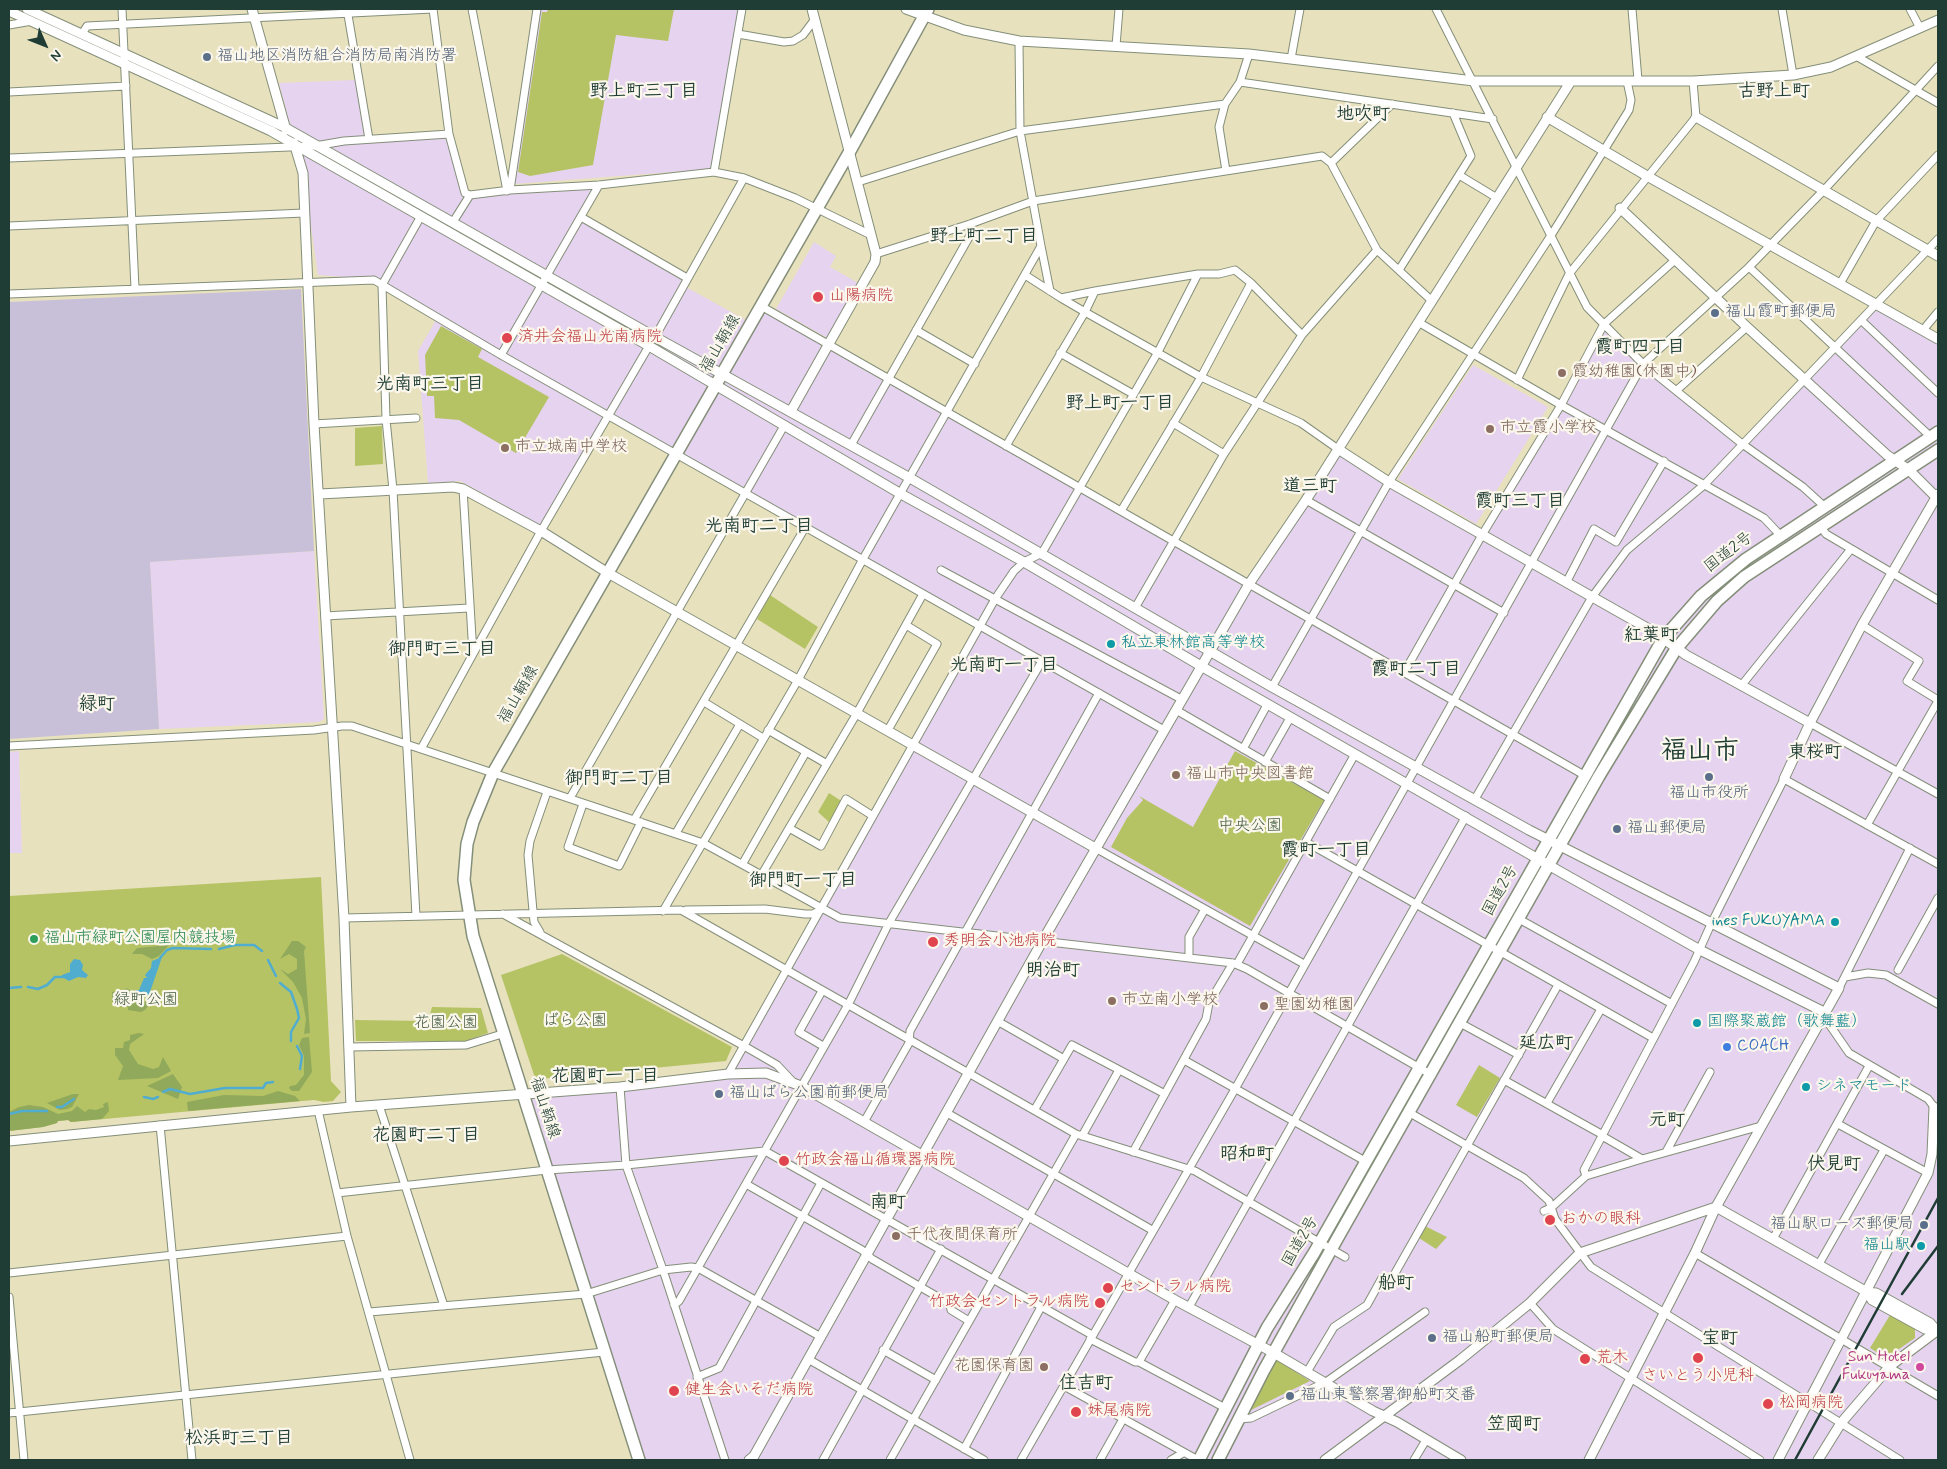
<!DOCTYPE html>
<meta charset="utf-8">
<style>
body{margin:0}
#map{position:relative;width:1947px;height:1469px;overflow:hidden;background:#e8e1be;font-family:Mynerve,sans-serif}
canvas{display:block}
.frame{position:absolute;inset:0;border:10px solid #1f3d34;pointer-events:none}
.north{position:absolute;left:20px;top:20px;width:50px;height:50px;-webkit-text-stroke:4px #fbf7ec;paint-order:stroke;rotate:134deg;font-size:14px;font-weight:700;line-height:20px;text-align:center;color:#1f3d34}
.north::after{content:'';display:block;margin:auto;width:18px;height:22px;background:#1f3d34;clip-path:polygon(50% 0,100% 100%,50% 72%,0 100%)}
</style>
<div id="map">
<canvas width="1947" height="1469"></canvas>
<div class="frame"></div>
<div class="north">N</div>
</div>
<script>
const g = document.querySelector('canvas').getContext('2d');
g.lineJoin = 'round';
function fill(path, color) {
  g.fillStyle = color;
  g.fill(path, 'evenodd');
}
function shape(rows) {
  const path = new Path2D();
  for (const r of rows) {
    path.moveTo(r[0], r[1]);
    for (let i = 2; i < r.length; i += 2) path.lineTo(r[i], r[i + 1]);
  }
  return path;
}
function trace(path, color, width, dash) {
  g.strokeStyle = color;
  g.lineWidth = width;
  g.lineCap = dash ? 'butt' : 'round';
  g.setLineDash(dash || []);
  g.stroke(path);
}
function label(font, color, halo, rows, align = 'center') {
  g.font = font + ' Mynerve,"Klee One",sans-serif';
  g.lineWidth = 4.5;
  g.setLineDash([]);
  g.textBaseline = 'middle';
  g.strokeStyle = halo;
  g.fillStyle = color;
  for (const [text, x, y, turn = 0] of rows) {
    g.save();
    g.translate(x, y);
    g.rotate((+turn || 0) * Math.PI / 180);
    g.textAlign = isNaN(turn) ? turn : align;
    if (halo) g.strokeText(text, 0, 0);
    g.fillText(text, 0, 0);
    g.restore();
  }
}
fill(shape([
 [540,9,738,9,712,169,514,184],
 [355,80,365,136,448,132,467,196,602,184,582,217,688,278,684,286,753,324,763,307,1252,584,1336,443,1395,482,1481,530,1564,402,1604,321,1652,371,1744,443,1880,306,1938,338,1938,1460,641,1460,523,1092,731,1074,984,626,370,279,318,275,304,178,279,83],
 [814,242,836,256,830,267,860,284,829,339,776,309],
 [436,320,604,416,540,525,460,481,428,483,418,351],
 [1473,365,1548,407,1476,524,1398,479],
 [314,551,324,719,319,722,159,729,150,562],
 [19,751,22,853,9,853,9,752]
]), '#e6d3f0');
fill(shape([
 [301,289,314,551,150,562,159,729,9,739,9,302]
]), '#c8c0d8');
fill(shape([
 [548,9,674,9,668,41,616,35,593,165,530,176,518,172,542,12,547,12],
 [441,326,482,349,478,357,549,397,516,453,459,420,435,418,434,396,427,396,425,355],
 [382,426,383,464,355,466,355,428],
 [770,595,818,627,805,649,757,619],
 [1235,751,1324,800,1250,926,1111,847,1127,818,1143,800,1139,796,1193,827],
 [829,793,843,802,830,823,818,812],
 [321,877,331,1081,341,1092,333,1101,324,1102,314,1100,71,1122,68,1120,58,1121,57,1123,43,1127,9,1131,9,896],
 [562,954,732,1047,726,1061,540,1079,534,1075,501,975],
 [432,1007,481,1008,488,1033,466,1041,356,1041,355,1020,428,1021],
 [1479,1065,1500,1078,1477,1117,1456,1105],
 [1425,1226,1447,1237,1436,1249,1419,1238],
 [1890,1315,1915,1328,1915,1338,1886,1358,1870,1348],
 [1277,1360,1310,1381,1247,1412]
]), '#b5c365');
fill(shape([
 [292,941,298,941,306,947,304,951,310,1033,304,1034,306,1019,302,998,293,982,280,969,288,974,297,969,297,959,289,954,280,959],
 [169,945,159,956,152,959,142,954,132,954,137,948],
 [126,988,132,991,140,1002,152,1001,145,1010,141,1012,128,1010,128,1007,121,1007,120,1002,112,1002,112,992,124,990],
 [139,1033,144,1034,130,1044,129,1050,138,1064,153,1069,159,1067,163,1057,171,1071,158,1078,118,1080,123,1066,115,1055,115,1048,123,1048,124,1042,130,1040,130,1035],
 [309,1037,312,1072,299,1091,292,1091,289,1088,290,1086,296,1085,304,1075,304,1056,299,1045,302,1038],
 [173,1074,182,1087,178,1099,147,1086],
 [278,1091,295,1096,300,1101,188,1111,187,1102,224,1095,263,1096],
 [73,1094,79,1094,72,1107,67,1109,60,1110,47,1103],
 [108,1102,109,1111,102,1119,71,1122,68,1120,58,1121,57,1123,43,1127,9,1131,9,1112,19,1107,29,1105,43,1107,58,1114,72,1111,77,1106,85,1112,89,1109,96,1110,104,1107,103,1104]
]), '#90a95a');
fill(shape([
 [162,957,149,995,139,998,136,990,139,990,144,978,147,978,145,975,151,968,152,961],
 [74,959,80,960,83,965,82,970,88,975,86,978,78,977,69,981,62,977,62,975,70,972,70,964]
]), '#51adcf');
trace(shape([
 [219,949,235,945,254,945,262,951],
 [160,958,167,950,173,948,211,949],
 [268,960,276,976],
 [280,983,291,992,297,1009,299,1018,291,1032,291,1041],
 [28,987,38,989,47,985,55,977,65,977],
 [9,988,21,987],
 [297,1046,302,1056,300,1069],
 [163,1092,170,1089,190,1094,225,1088,263,1088,266,1083,273,1082],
 [144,1097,153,1099,158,1097],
 [57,1107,62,1107,74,1099],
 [9,1114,22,1111,47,1111]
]), '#51adcf', 2.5);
const minor = shape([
 [122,9,135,288],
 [347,9,369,139],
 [433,9,449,134,465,193,470,195,510,190,599,185,714,172,744,178,795,198,871,235],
 [472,9,507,191],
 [1436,9,1587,307,1643,364,1741,443,1803,487,1825,507],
 [1632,9,1638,80],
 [1782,9,1793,75],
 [1910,9,1920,28],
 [9,25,32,21],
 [82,34,87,26,433,9],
 [738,34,784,42,793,41,803,35,815,19],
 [1116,46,1119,9],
 [1856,56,1938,103],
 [1291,59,1300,9],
 [1240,82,1493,119],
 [9,92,126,86],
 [1392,104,1331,163,1377,250,1432,301],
 [9,158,315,146,344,141,449,134],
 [1226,171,1219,127,1225,104,1240,82,1249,54],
 [714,172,742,9],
 [1459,175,1497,198],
 [858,182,1020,131,1225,104],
 [510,190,537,9],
 [581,217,687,278],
 [453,222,470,195],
 [9,226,304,213],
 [1041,246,1050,291],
 [876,254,970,224,1033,201,1322,156,1331,163],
 [1749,267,1931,437],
 [1399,270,1471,156,1453,113],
 [1025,275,1061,298,1095,291,1085,312,1201,377,1301,423,1338,449],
 [1841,282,1876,221,1938,155],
 [1095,291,1198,274],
 [9,294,374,280,501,355,1164,730],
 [761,306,1584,775],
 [1862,321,1938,393],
 [1418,322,1561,405,1764,518,1781,536],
 [916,330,975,364],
 [1923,330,1938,312],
 [655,337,744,178],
 [1060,353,1133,394],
 [501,355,599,185],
 [1517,380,1569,274,1696,117,1693,81],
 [1677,390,1747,327],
 [1173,423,1224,454],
 [314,424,416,418],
 [851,445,972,232,970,224],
 [1006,446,1085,312,1061,298],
 [1306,500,1504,613],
 [1121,511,1201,377,1251,283],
 [1821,527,1826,534,1938,600],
 [941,570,1181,699],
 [1566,583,1594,529,1616,542,1664,461],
 [1135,608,1224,454,1302,335,1377,250],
 [325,616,469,608],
 [1862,625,1919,661,1907,681,1938,700],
 [473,654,541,531,649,346],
 [1405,671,1482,535,1561,405,1604,324,1675,260],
 [1741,686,1851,549],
 [1272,687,1389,482,1550,237,1629,110,1631,100,1627,81],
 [704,702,763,738],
 [1176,710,1330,799],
 [1810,723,1938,794],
 [768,730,827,764],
 [888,730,937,644,906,625],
 [9,746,314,730,342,726,352,726,703,843,840,918,1233,963,1247,969,1432,1075],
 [421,749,473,654,463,489],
 [1243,749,1267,705],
 [1265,762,1290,718],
 [570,798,784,426],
 [1475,799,1592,597,1627,550,1704,485,1938,239],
 [583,804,568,847,619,866,641,822],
 [634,820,806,526],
 [1867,825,1938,701],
 [789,828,821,846,846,799,873,816],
 [676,833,740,724],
 [1306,842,1653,1038],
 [1097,849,1304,964],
 [743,863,806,752],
 [762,874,857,713,923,594],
 [686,910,765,909,805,914,813,914,821,910],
 [663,911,798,680,863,559,1041,246,1020,131,1019,41],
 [503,914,744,1046,777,1065,793,1082],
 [416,916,393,490,386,419,382,285,421,216],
 [344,918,681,910,1076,1134,1195,1171,1345,1257],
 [1519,919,1672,1004],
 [540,932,534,922,528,855,530,841,547,792],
 [1189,958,1189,937,1205,909],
 [1237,964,1355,754],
 [1898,970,1938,898],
 [1845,977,1868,973,1886,975,1938,1004],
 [1839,988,1910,848],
 [822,991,799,1032,823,1046],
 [1826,1013,1829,1024,1849,1053,1928,1099,1934,1107],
 [999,1022,1064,1059],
 [1460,1023,1519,1055],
 [349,1047,466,1045,502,1034],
 [1184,1060,1365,1161],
 [728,1074,995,599,1014,571,1024,562,1042,553,1158,352,1198,274,1219,274,1235,270,1251,283,1302,335],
 [1504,1080,1603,1135],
 [620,1087,626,1165,663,1270,725,1460],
 [1547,1103,1601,1009],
 [379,1105,444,1306],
 [1035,1109,1072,1045,1165,1094],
 [318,1110,347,1236,410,1460],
 [947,1113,1152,1230],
 [1410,1113,1524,1178,1549,1201,1555,1219,1591,1267,1900,1460],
 [864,1122,909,1043,910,1031,1099,693],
 [1838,1124,1928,1173],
 [160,1125,192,1460],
 [1082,1136,1119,1070],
 [1602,1136,1642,1159,1761,1126],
 [1133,1152,1206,1019,1209,1003,1233,963],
 [1666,1152,1710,1072],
 [1586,1176,1584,1170,1694,962,1711,924,1784,779,1938,864],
 [746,1184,862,1250,872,1259,950,1304,951,1310,969,1321],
 [337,1193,547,1170,626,1165,765,1151,1092,1335],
 [1544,1211,1551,1208,1586,1176,1642,1159],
 [1773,1239,1869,1066],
 [1695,1253,1938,1396],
 [1819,1264,1884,1150],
 [9,1273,347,1236],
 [1390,1282,1558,985],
 [9,1297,24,1460],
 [1530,1303,1553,1329,1760,1460],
 [674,1305,679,1301,849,1003,889,923,1042,661],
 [1189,1307,1466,816],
 [369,1312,586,1294,663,1270,691,1267,698,1268,821,1337],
 [1090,1339,1135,1362,1139,1362,1175,1300],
 [883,1350,936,1380],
 [808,1359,984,1460],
 [1139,1362,1227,1409],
 [1307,1372,1334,1327,1367,1305,1382,1278],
 [697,1377,719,1368,821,1183],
 [1064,1386,1198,1460],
 [9,1413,604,1352],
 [1239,1419,1251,1418,1326,1382,1425,1312],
 [964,1449,1041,1307],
 [823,1460,941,1249],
 [890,1460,1076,1134],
 [1021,1460,1235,1089,1643,364,1749,267,1824,190,1938,66],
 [1100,1460,1123,1419],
 [1171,1460,1183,1453],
 [1414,1460,1426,1440]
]);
const tertiary = shape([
 [27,9,284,127,655,337,910,478,1272,687,1529,830,1839,988,1716,1207,1695,1253,1589,1460],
 [252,9,286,130],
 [906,9,964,30,1019,41,1249,54,1474,81,1693,81,1793,75,1831,67,1938,20],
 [9,11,271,131,649,346,901,494,1024,562,1201,666,1566,875,1700,950,1826,1013],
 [1547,117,1647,176,1938,339],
 [1696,117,1938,256],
 [294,143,303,173,314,424,344,918,351,1107],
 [1620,208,1747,327,1887,455,1909,470,1938,499],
 [791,411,875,262,876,254,812,9],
 [1338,449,1389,482,1656,633,1686,655,1810,723],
 [320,494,453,487,463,489,541,531,608,573,1097,849],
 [1784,779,1810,723,1862,625,1938,494],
 [9,1141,351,1107,620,1087,728,1074,766,1073,801,1086,1175,1300,1274,1353,1373,1411,1397,1422,1461,1460],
 [1867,1292,1872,1300,1925,1329,1937,1331],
 [749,1460,754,1456,1043,940,1249,584,1306,500,1571,81],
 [1325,1460,1460,1360,1530,1303,1580,1253,1716,1207,1867,1292,1876,1293,1930,1323,1937,1331],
 [1778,1460,1928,1173,1932,1154,1934,1107],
 [1818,1460,1841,1423,1890,1366,1938,1330]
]);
const primary = shape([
 [639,1460,473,936,464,880,467,844,473,822,493,773,850,151,928,9]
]);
const trunk = shape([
 [1199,1460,1267,1328,1314,1253,1663,639,1701,596,1746,559,1938,432],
 [1218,1460,1264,1370,1337,1239,1599,776,1676,649,1717,601,1744,577,1938,450]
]);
trace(minor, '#848f79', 9);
trace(tertiary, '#848f79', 11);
trace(primary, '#848f79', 14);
trace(trunk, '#848f79', 14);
trace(minor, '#fff', 7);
trace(tertiary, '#fff', 9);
trace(primary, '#fff', 11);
trace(trunk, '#fff', 11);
trace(shape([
 [1902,1294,1938,1246],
 [1795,1460,1938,1198]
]), '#1f3d34', 2.5);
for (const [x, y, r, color] of [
 [207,57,5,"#5c6f8a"],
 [818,297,6,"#e0444e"],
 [1715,313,5,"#5c6f8a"],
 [507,338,6,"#e0444e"],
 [1562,373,5,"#8d6e63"],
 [1490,429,5,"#8d6e63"],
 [505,448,5,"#8d6e63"],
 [1111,644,5,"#0f9aa8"],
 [1176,775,5,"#8d6e63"],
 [1709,777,5,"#5c6f8a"],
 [1617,829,5,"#5c6f8a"],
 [1835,922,5,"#0f9aa8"],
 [34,939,5,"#2e9e5b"],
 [933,942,6,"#e0444e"],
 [1112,1001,5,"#8d6e63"],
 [1264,1006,5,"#8d6e63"],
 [1697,1023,5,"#0f9aa8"],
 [1727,1047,5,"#3f7fe0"],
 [1806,1087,5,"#0f9aa8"],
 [719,1094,5,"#5c6f8a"],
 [784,1161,6,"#e0444e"],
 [1550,1220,6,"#e0444e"],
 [1924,1225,5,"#5c6f8a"],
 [896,1236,5,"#8d6e63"],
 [1921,1246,5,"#0f9aa8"],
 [1108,1288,6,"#e0444e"],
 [1100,1303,6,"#e0444e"],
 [1432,1338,5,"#5c6f8a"],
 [1698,1358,6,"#e0444e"],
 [1585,1359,6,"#e0444e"],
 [1044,1367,5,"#8d6e63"],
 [1920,1367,5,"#d1479c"],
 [674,1391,6,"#e0444e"],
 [1290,1396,5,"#5c6f8a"],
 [1768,1404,6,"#e0444e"],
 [1076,1412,6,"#e0444e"]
]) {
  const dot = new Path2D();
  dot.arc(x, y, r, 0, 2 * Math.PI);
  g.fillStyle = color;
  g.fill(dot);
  trace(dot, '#fbf7ec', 2);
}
label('16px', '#4e5e75', '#fbf7ec', [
 ["福山地区消防組合消防局南消防署",217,57],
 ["福山霞町郵便局",1725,313],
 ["福山市役所",1709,794,"center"],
 ["福山郵便局",1627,829],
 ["福山ばら公園前郵便局",729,1094],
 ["福山駅ローズ郵便局",1914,1225,"right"],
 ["福山船町郵便局",1442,1338],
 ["福山東警察署御船町交番",1300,1396]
], 'left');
label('16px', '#be3a42', '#fbf7ec', [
 ["山陽病院",829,297],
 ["済井会福山光南病院",518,338],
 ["秀明会小池病院",944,942],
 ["竹政会福山循環器病院",795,1161],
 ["おかの眼科",1561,1220],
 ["セントラル病院",1119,1288],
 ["竹政会セントラル病院",1089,1303,"right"],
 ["荒木",1596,1359],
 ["さいとう小児科",1698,1377,"center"],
 ["健生会いそだ病院",685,1391],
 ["松岡病院",1779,1404],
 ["妹尾病院",1087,1412]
], 'left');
label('16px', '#1f3d34', '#fbf7ec', [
 ["福山鞆線",721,344,-60],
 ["国道2号",1729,553,-37],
 ["福山鞆線",519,695,-60],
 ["国道2号",1501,891,-61],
 ["福山鞆線",544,1108,72],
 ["国道2号",1301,1242,-60]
]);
label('16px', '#785e54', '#fbf7ec', [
 ["霞幼稚園(休園中)",1572,373],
 ["市立霞小学校",1500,429],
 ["市立城南中学校",515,448],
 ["福山市中央図書館",1186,775],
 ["市立南小学校",1122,1001],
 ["聖園幼稚園",1274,1006],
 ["千代夜間保育所",906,1236],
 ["花園保育園",1034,1367,"right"]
], 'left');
label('16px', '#0d838f', '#fbf7ec', [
 ["私立東林館高等学校",1121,644],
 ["ines FUKUYAMA",1825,922,"right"],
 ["国際聚蔵館（歌舞藍）",1707,1023],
 ["シネマモード",1816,1087],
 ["福山駅",1911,1246,"right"]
], 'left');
label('16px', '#445e40', '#fbf7ec', [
 ["中央公園",1250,827],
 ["緑町公園",146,1001],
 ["ばら公園",575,1022],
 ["花園公園",446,1024]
]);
label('16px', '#27864d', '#fbf7ec', [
 ["福山市緑町公園屋内競技場",44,939]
], 'left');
label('16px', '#366cbe', '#fbf7ec', [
 ["COACH",1737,1047]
], 'left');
label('16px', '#b23c85', '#fbf7ec', [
 ["Sun Hotel",1910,1358],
 ["Fukuyama",1910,1376]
], 'right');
label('bold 18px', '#1f3d34', '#fbf7ec', [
 ["野上町三丁目",644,92],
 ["古野上町",1774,92],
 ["地吹町",1363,115],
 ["野上町二丁目",984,237],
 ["霞町四丁目",1640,348],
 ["光南町三丁目",430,385],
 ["野上町一丁目",1120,404],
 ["道三町",1310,487],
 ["霞町三丁目",1520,502],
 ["光南町二丁目",759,527],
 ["紅葉町",1651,636],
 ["御門町三丁目",442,650],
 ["光南町一丁目",1004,666],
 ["霞町二丁目",1416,670],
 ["緑町",97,705],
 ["東桜町",1815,753],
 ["御門町二丁目",619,779],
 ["霞町一丁目",1326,851],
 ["御門町一丁目",803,881],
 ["明治町",1053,971],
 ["延広町",1546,1044],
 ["花園町一丁目",605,1077],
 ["元町",1667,1121],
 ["花園町二丁目",426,1136],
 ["昭和町",1247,1155],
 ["伏見町",1834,1165],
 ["南町",888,1203],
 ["船町",1396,1284],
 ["宝町",1720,1339],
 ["住吉町",1086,1384],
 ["笠岡町",1514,1425],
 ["松浜町三丁目",239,1439]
]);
label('bold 26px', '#1f3d34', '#fbf7ec', [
 ["福山市",1700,753]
]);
</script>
